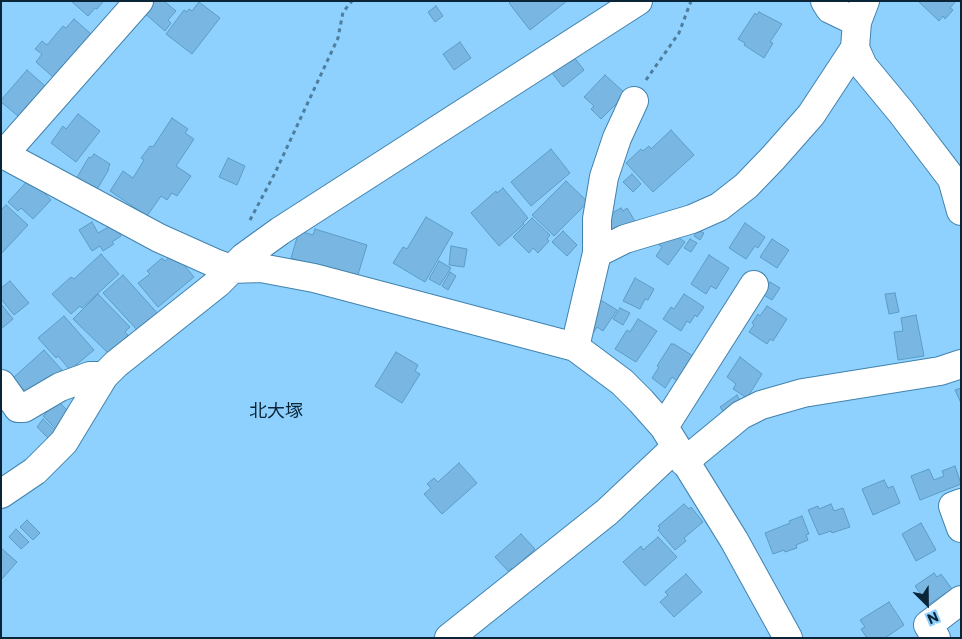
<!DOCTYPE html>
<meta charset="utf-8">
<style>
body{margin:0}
#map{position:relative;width:962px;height:639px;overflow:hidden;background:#8ed0fe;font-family:Commissioner,sans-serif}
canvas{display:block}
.frame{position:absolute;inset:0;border:2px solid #0a2537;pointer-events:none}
.north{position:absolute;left:902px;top:579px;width:50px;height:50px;-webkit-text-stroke:4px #8ed0fe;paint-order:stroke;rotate:157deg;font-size:14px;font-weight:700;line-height:20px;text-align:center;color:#0a2537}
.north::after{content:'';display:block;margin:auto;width:18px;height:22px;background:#0a2537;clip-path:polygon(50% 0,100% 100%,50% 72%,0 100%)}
</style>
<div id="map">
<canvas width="962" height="639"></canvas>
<div class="frame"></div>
<div class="north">N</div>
</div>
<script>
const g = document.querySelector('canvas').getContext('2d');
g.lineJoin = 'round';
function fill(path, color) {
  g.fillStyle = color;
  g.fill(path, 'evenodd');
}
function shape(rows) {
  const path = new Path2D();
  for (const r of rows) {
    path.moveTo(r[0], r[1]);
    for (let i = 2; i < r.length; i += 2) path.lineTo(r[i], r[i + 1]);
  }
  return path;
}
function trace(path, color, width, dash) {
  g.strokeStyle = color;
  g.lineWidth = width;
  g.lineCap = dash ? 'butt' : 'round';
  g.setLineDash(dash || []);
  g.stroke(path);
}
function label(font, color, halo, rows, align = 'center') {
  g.font = font + ' Commissioner,"Noto Sans JP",sans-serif';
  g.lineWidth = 4;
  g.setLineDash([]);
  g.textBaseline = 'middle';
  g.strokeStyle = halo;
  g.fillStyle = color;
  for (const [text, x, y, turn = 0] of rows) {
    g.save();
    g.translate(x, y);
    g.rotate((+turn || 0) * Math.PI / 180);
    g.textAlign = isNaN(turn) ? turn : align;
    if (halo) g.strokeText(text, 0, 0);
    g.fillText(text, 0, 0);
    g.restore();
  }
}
const building = shape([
 [71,1,103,1,103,2,97,9,95,8,88,16,71,1],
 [150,1,164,1,176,11,168,20,171,23,165,31,142,11,150,1],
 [511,1,567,1,530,30,509,3,511,1],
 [918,1,956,1,950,8,953,10,945,19,943,16,939,21,918,1],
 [199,2,220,18,192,54,166,34,184,10,187,12,189,9,192,11,199,2],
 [436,6,443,16,435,22,428,12,436,6],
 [759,12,782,24,770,42,773,43,764,58,744,45,745,43,738,39,755,13,757,15,759,12],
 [74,19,91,34,53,77,36,62,42,54,35,49,42,41,47,45,63,26,66,28,74,19],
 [460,42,471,58,454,70,443,54,460,42],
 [573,56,584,70,563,87,552,73,573,56],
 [27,70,45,86,18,116,1,102,1,100,27,70],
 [605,75,626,94,601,119,591,109,594,106,584,97,605,75],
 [78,114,100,131,76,162,51,143,63,126,66,129,78,114],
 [172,118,188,129,185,133,194,139,176,166,191,176,177,196,172,193,167,200,161,196,147,216,110,191,123,171,133,178,144,160,141,158,150,146,153,147,172,118],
 [671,130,694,155,653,192,626,163,641,149,643,151,649,146,651,149,671,130],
 [551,149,570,173,531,206,511,182,551,149],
 [94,154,110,164,108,169,109,169,96,191,76,179,89,157,91,158,94,154],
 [228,158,245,166,237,185,219,177,228,158],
 [632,174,641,184,633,192,623,182,632,174],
 [30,178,51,200,33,219,21,208,18,211,8,202,30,178],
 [566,181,588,202,554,236,532,215,566,181],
 [503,188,528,218,523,223,524,224,499,246,471,213,496,191,497,193,503,188],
 [6,205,28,225,1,254,1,210,6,205],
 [621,208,623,211,627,208,636,223,614,236,603,218,621,208],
 [426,217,453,233,425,282,393,263,403,247,407,249,426,217],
 [532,218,550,235,547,239,549,241,538,253,533,248,529,253,513,237,532,218],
 [92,222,98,233,114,224,121,236,112,242,114,244,103,251,100,246,92,251,79,230,92,222],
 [745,223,765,237,758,248,755,246,746,259,729,248,745,223],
 [315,229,367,245,357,278,291,258,299,231,313,235,315,229],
 [698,230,704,233,700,240,694,236,698,230],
 [563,231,577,245,567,256,552,242,563,231],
 [672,233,685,242,668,265,656,256,662,247,659,245,664,238,672,233],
 [690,239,697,243,691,252,684,248,690,239],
 [772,239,789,250,777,268,760,257,772,239],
 [451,246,467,249,464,267,449,265,451,246],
 [174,253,194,277,158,307,138,283,150,274,147,271,162,258,165,261,174,253],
 [101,254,119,274,82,308,80,306,71,314,52,294,71,277,74,279,101,254],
 [709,255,729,268,716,289,711,286,706,294,691,284,709,255],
 [439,261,451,268,440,285,429,279,439,261],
 [450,272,456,276,448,290,442,286,450,272],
 [123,275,159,315,139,332,103,293,123,275],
 [635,278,654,289,648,300,645,299,640,309,623,301,635,278],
 [10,281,29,303,14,315,1,299,1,288,10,281],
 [770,282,780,288,772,300,762,294,770,282],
 [895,293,899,312,889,314,885,294,895,293],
 [98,294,130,327,125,332,128,335,109,354,73,319,98,294],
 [684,294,704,307,697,317,695,315,690,323,687,321,681,331,663,319,671,307,674,309,684,294],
 [599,299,617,310,603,331,597,327,592,335,582,328,599,299],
 [1,304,13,319,1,329,1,304],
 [767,306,787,319,773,341,770,339,767,344,749,332,754,325,752,323,758,314,760,316,767,306],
 [620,308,630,313,623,325,613,319,620,308],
 [916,315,924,356,898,360,894,332,903,331,901,318,916,315],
 [64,316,94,350,70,370,58,356,56,358,38,338,64,316],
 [638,319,657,331,636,362,615,349,627,330,630,332,638,319],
 [671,344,674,344,693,356,677,381,672,377,665,388,652,378,659,367,657,366,671,344],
 [44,350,62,370,31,398,13,378,44,350],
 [396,352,418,365,415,371,420,374,402,403,375,386,396,352],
 [740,357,762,374,747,398,733,389,736,384,727,377,740,357],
 [961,388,961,403,955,390,961,388],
 [737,395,743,405,727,417,720,407,737,395],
 [58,401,67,410,66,412,71,417,58,431,43,416,58,401],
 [43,419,58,433,51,441,37,427,43,419],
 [459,463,477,483,442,514,424,494,431,488,427,484,434,478,438,482,459,463],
 [955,466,961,484,920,500,911,476,929,469,934,480,944,476,942,471,955,466],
 [884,480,888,488,893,486,900,503,873,515,862,489,884,480],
 [684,504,689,509,691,507,703,522,684,538,686,541,675,550,658,530,660,528,658,526,684,504],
 [831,504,834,511,843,508,850,527,832,533,831,531,819,535,808,510,818,506,819,509,831,504],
 [802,516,809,534,806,535,808,540,796,545,797,548,785,552,784,550,773,554,765,533,790,523,789,521,802,516],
 [27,520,40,533,33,540,20,527,27,520],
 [921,523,936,550,916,561,902,534,921,523],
 [16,529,29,542,21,549,9,537,16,529],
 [521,534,535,549,524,559,527,563,516,573,512,568,508,571,495,557,521,534],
 [658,537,677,557,645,586,623,562,641,546,643,550,658,537],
 [1,548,17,562,1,580,1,548],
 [934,573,937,577,941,574,952,589,928,605,915,586,934,573],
 [686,574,702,592,674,617,660,602,668,595,665,592,686,574],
 [889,602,904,625,885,638,867,638,861,629,865,627,860,620,889,602]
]);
fill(building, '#79b7e2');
trace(building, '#5b9cc7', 1);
const minor = shape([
 [825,1,830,9,857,22],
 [865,1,857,22,855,48,863,66,901,112,952,179,961,211],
 [1,153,159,238,217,264,231,269,261,268,314,278,575,347,622,382,641,401,664,427,734,540,788,638],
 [4,154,139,1],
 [597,253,597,219,604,177,617,138,634,101],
 [575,347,597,253,625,239,692,219,719,207,746,186,773,158,811,115,855,48],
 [1,384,18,408,24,408,60,387,90,376,104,376],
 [664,427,754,285],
 [684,462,741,415,761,405,803,393,940,371,961,364],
 [1,494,35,471,64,442,104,376,116,364,218,283,244,257,280,231,638,1],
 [961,503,953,506,961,528],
 [449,638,607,512,675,448],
 [936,638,928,625,961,600]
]);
trace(minor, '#4283ad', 30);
trace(shape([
 [646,80,679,33,691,1],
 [250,220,275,173,338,38,343,12,352,1]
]), '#4e7d9d', 3, [4, 4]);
trace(minor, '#fff', 28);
label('18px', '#0a2537', '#8ed0fe', [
 ["北大塚",276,411]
]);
</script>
